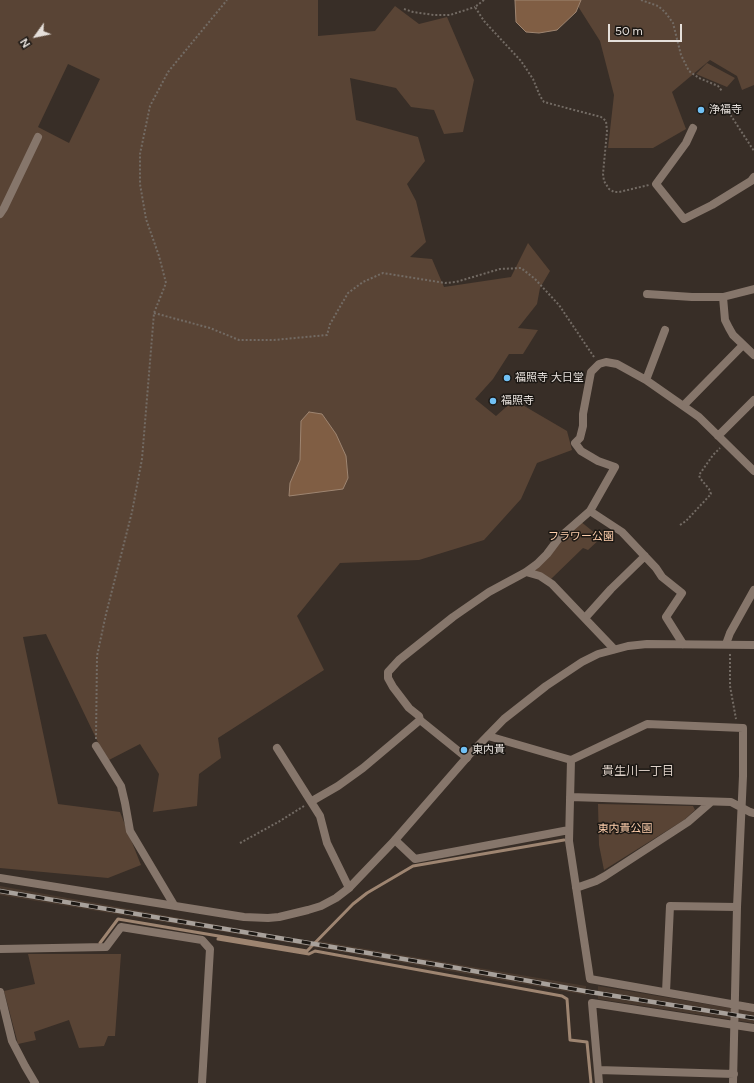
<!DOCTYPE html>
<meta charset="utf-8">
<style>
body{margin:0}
#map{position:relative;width:754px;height:1083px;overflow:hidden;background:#382e27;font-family:Figtree,sans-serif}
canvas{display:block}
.north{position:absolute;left:16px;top:16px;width:40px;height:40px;-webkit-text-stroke:3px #1c1814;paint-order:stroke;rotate:237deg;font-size:11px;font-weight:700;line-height:16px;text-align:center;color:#e5dfda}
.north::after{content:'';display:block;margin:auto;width:14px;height:18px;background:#e5dfda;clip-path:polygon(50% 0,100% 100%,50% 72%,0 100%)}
.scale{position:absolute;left:608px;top:24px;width:74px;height:18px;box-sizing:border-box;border:2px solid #e5dfda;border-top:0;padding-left:5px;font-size:12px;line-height:14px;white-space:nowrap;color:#e5dfda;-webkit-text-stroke:3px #1c1814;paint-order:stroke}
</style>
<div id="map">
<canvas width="754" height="1083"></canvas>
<div class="north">N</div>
<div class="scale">50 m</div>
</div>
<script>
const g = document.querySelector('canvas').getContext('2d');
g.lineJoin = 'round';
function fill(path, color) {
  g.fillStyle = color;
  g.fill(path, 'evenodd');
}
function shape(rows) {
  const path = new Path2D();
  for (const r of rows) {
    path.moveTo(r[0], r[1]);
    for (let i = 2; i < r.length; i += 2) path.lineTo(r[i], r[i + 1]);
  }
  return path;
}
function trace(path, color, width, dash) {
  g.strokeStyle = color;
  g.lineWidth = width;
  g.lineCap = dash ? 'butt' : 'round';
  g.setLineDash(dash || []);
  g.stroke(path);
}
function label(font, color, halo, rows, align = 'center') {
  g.font = font + ' Figtree,"Noto Sans JP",sans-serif';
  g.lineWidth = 3;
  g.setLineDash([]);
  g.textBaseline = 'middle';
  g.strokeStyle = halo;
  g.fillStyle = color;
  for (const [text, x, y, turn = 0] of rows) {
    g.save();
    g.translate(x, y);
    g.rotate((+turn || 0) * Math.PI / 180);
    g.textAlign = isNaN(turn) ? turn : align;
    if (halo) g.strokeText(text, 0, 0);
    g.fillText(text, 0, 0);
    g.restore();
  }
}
fill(shape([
 [0,886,146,912,313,942,309,946,0,895],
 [319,941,586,986,586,995,313,947],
 [598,986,754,1012,754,1023,598,999]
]), '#48392e');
fill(shape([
 [0,0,318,0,318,36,375,31,395,6,419,24,447,17,474,80,463,132,444,134,434,110,411,107,396,88,350,78,356,120,418,137,425,161,407,184,416,201,426,242,410,257,432,259,444,287,511,277,528,243,550,271,540,288,537,304,518,328,538,330,523,354,509,354,493,379,475,399,496,416,514,400,567,431,572,450,537,463,521,499,484,540,419,560,340,563,297,616,324,670,218,738,221,758,199,774,197,806,153,812,159,774,140,744,107,761,46,634,23,637,58,804,120,812,141,865,108,878,0,868],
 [68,64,100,79,69,143,38,127],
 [574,0,754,0,754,85,742,90,737,76,710,60,672,92,686,129,653,148,608,148,614,95,600,41],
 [707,63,735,78,727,87,696,74],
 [580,521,601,538,588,550,583,548,551,579,534,572,534,569],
 [598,804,693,806,695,810,684,820,604,870,599,845],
 [28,954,121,954,115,1036,108,1036,104,1046,79,1048,69,1020,34,1032,36,1040,18,1044,4,991,35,984]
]), '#594435');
const water = shape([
 [515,0,581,0,576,12,557,30,539,33,526,32,516,22,515,0],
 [309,412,322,414,336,434,346,456,348,478,343,489,289,496,290,483,300,460,301,421,309,412]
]);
fill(water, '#805e44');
trace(water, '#9e8571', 1);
trace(shape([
 [218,939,309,954,315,951,562,996,567,999,570,1040,587,1042,591,1083],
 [100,943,118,919,307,951,353,904,367,893,413,866,564,840]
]), '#9e8571', 3);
trace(shape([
 [484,0,475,7,484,21,521,61,533,79,540,96,544,102,601,117,606,121,607,131,603,174,604,181,609,189,614,192,619,192,649,185],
 [641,0,658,6,665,12,673,23,681,55,689,71,699,78,718,86,722,91],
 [404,9,413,12,434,15,450,15,475,7],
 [724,105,754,151],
 [154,313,210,328,239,340,274,340,327,335,330,324,348,293,363,282,383,273,445,283,456,282,500,269,521,268,535,279,559,305,594,357],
 [680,525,686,521,711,494,709,489,700,478,699,475,713,455,720,448],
 [730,654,730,686,736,719],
 [96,739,97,656,106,614,132,512,142,459,154,313,166,283,159,256,146,219,140,184,140,154,150,106,168,72,227,0],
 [240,843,280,821,304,806]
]), '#736b64', 2, [2, 2]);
trace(shape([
 [693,128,686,143,656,184,684,219,712,205,751,181,754,177],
 [0,214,4,208,38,137],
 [647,294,692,297,723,297,754,289],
 [723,297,725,320,729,328,733,335,754,355],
 [646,380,665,330],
 [683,406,743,345],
 [718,436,754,400],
 [590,511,622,532,656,568,662,577,682,593,666,617,683,644],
 [526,572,540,576,552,584,614,649],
 [585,618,611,589,645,556],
 [726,644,730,633,754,590],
 [488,736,571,760,647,724,743,728,743,776,737,907,733,1083],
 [96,746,121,786,125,803,130,831,174,905],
 [277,748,320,816,327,843,349,888],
 [467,758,420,720,419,716,409,708,393,687,388,678,388,672,399,660,453,617,489,592,526,572,537,564,547,554,559,538,590,511,615,467,598,461,581,451,575,443,580,438,583,426,583,414,591,372,599,364,606,362,617,364,646,380,699,417,754,471],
 [571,760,569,841,590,979,754,1008],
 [570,797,731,802,750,812,754,813],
 [312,801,338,786,363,768,420,720],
 [395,840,415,859,569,830],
 [576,888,596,881,605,876,688,822,711,802],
 [0,949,106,947,121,927,202,940,210,949,202,1083],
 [0,992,12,1041,25,1066,35,1083],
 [666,992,670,906,737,907],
 [598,1070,734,1074],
 [599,1083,592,1003,754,1028]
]), '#86766b', 8);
trace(shape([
 [0,878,244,917,268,918,279,917,308,910,321,906,336,898,349,888,395,840,469,755,504,719,546,686,582,662,598,654,628,646,647,644,754,645]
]), '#86766b', 8);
const rail = shape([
 [0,891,457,968,590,992,754,1018]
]);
trace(rail, '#a8a19b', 4.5);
trace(rail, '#1c1814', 3, [9]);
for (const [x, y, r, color] of [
 [701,110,4,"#71c1f5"],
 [507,378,4,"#71c1f5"],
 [493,401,4,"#71c1f5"],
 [464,750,4,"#71c1f5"]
]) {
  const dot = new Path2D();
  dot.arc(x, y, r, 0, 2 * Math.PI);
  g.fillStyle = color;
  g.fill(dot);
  trace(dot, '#1c1814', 1.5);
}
label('11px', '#e5dfda', '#1c1814', [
 ["浄福寺",709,110],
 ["福照寺 大日堂",515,378],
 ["福照寺",501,401],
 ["東内貴",472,750]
], 'left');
label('11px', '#ffcfac', '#1c1814', [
 ["フラワー公園",581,537],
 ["東内貴公園",625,829]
]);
label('12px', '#ded1c8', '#1c1814', [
 ["貴生川一丁目",638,771]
]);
</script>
